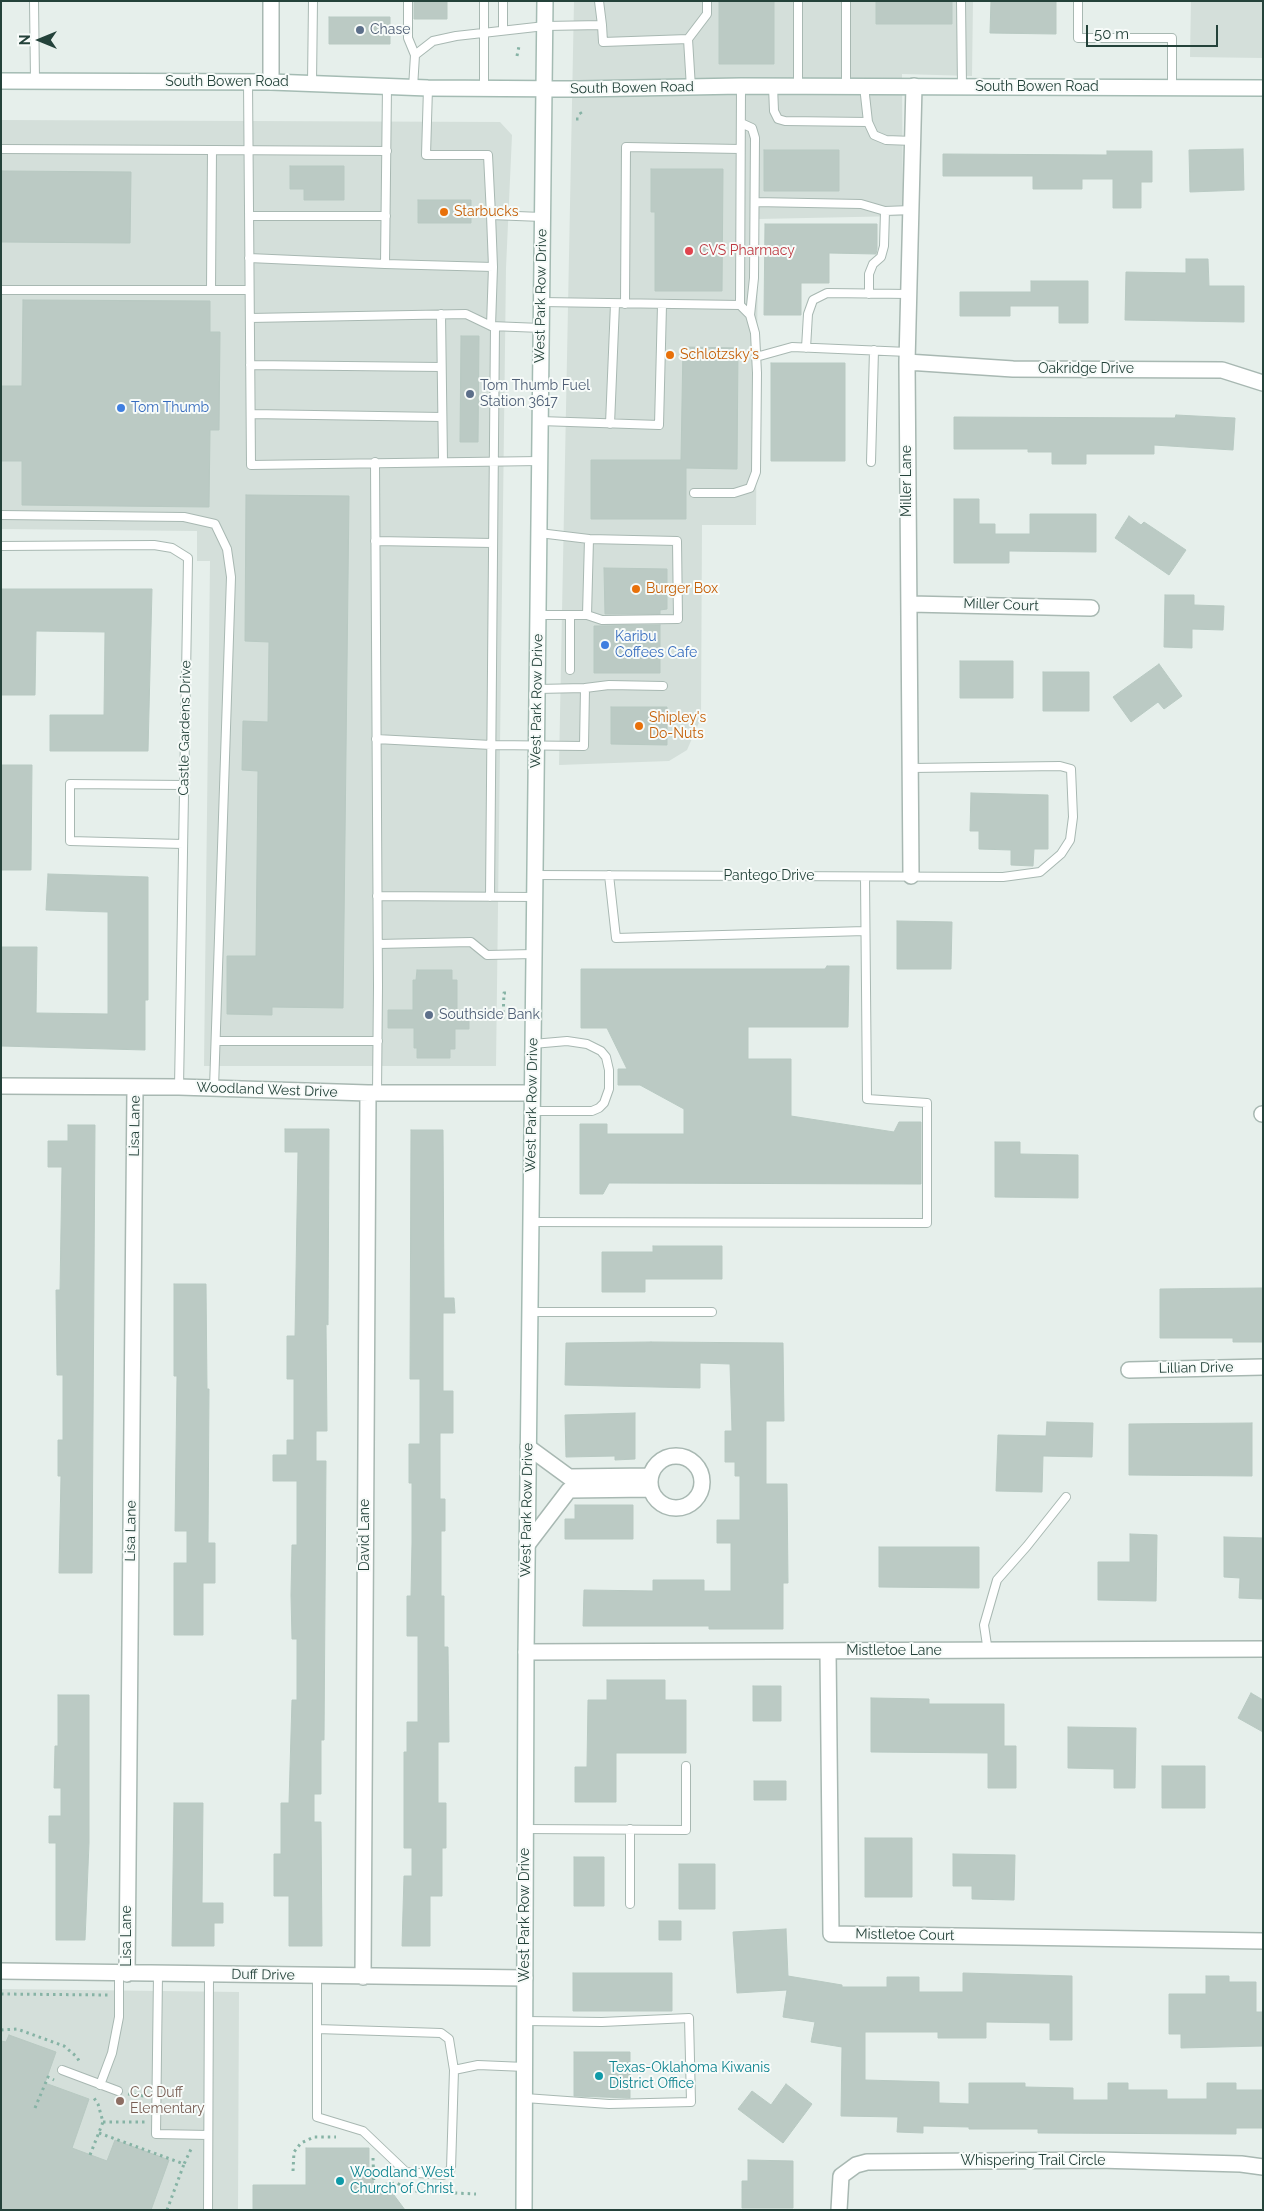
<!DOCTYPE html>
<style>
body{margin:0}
#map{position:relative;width:1264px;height:2211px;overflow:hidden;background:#e6efeb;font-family:Raleway,sans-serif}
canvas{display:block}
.frame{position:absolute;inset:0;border:2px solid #24423a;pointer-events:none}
.north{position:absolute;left:15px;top:15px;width:50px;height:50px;-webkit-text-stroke:4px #f7fbf9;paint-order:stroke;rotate:270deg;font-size:14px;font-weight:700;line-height:20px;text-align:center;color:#24423a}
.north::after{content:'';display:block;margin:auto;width:18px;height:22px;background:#24423a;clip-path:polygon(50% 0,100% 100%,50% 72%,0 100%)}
.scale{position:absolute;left:1086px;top:25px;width:132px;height:22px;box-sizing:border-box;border:2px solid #24423a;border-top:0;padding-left:6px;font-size:15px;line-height:18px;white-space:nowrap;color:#24423a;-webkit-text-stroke:4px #f7fbf9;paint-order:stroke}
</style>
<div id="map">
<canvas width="1264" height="2211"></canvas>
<div class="frame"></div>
<div class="north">N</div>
<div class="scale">50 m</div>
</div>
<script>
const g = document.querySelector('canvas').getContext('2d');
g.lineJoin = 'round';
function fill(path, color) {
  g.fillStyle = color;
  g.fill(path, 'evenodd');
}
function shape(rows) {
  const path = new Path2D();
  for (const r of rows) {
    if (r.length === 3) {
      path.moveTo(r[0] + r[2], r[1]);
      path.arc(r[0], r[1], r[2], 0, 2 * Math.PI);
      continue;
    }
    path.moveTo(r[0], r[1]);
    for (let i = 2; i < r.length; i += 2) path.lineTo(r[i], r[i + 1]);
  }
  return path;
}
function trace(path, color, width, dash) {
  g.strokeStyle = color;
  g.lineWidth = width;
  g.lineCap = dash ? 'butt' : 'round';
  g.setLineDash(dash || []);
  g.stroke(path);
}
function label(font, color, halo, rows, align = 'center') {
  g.font = font + ' Raleway,sans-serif';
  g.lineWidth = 4;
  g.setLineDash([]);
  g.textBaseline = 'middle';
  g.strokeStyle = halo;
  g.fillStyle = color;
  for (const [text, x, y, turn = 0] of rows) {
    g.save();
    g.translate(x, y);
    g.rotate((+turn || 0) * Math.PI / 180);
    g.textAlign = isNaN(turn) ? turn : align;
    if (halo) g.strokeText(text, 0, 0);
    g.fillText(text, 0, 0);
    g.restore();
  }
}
fill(shape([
 [574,1,973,1,972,76,902,74,903,216,758,219,756,525,702,525,701,718,687,750,669,761,559,765],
 [1191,1,1263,1,1263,58,1190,57],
 [1,120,500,122,512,135,506,268,496,1066,204,1066,210,561,197,561,197,531,1,529],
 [1,1989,239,1992,238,2210,1,2210]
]), '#d4dfda');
const building = shape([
 [414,1,447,1,447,19,414,19,414,1],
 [719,1,774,1,774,64,719,64,719,1],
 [876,1,952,1,952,24,876,24,876,1],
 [991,1,1056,1,1056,34,990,33,991,1],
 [329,17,390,17,390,44,329,44,329,17],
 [1243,149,1244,190,1190,192,1189,150,1243,149],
 [764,150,839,150,839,191,764,191,764,150],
 [1107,151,1152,151,1152,182,1141,182,1141,208,1113,208,1113,179,1082,179,1082,189,1033,189,1033,176,943,176,943,154,1107,155,1107,151],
 [290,166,344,166,344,200,304,200,304,189,290,189,290,166],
 [651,169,723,169,722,291,655,291,655,212,651,212,651,169],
 [2,171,131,172,130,243,2,242,2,171],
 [418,200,471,200,471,223,418,223,418,200],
 [765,224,877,224,877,249,876,254,829,253,829,283,801,283,801,315,764,315,765,224],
 [1186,259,1208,259,1209,286,1244,286,1244,322,1125,320,1126,272,1186,273,1186,259],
 [1031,281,1088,281,1088,323,1059,323,1059,306,1010,306,1010,316,960,316,960,292,1031,292,1031,281],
 [23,300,210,301,210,332,220,332,219,430,210,430,209,507,22,505,22,461,1,461,1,386,22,386,23,300],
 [461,336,479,336,478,442,460,442,461,336],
 [683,347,738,348,737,469,686,468,686,519,591,519,591,460,681,460,683,347],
 [771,363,845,363,845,461,771,461,771,363],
 [1176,415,1235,418,1233,450,1154,445,1154,454,1086,454,1086,464,1052,464,1052,452,1028,452,1028,449,954,449,954,417,1175,418,1176,415],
 [246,495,349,496,343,1008,272,1007,272,1015,227,1014,227,956,256,956,258,771,242,770,243,721,268,722,269,642,245,641,246,495],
 [954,499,979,499,979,524,995,524,995,534,1030,534,1030,514,1096,514,1096,552,1009,551,1009,563,954,563,954,499],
 [1129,516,1141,525,1144,522,1186,550,1169,575,1115,538,1129,516],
 [604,568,667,569,667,609,660,610,660,614,605,614,604,568],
 [1,589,152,589,148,751,50,751,50,715,104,715,105,632,36,631,35,695,1,695,1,589],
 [1165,595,1194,595,1194,605,1224,606,1223,630,1192,629,1192,648,1164,647,1165,595],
 [660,625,660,673,594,673,594,626,660,625],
 [960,661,1013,661,1013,698,960,698,960,661],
 [1159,664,1182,696,1164,709,1158,702,1131,722,1113,697,1159,664],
 [1043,672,1089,672,1089,711,1043,711,1043,672],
 [611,707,667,707,667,745,611,744,611,707],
 [1,765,32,765,31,870,1,870,1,765],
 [971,793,1048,795,1048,849,1034,849,1033,866,1011,865,1011,850,979,849,979,831,970,831,971,793],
 [48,874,148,877,148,1000,145,1000,145,1050,1,1046,1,947,37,947,36,1013,108,1014,108,912,46,910,48,874],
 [897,921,952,922,951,969,897,969,897,921],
 [827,966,849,966,848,1027,748,1027,748,1059,791,1059,791,1116,894,1132,899,1122,921,1122,921,1184,609,1183,603,1194,580,1194,580,1124,607,1124,607,1134,684,1134,684,1109,640,1085,618,1085,618,1069,627,1069,607,1028,581,1028,581,969,825,969,827,966],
 [417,970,452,970,452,980,457,980,457,1010,469,1011,469,1029,455,1029,455,1049,450,1049,450,1058,417,1058,417,1048,414,1048,414,1028,388,1028,388,1010,413,1010,413,980,416,980,417,970],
 [68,1125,95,1125,92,1573,59,1573,61,1476,58,1476,58,1440,63,1440,63,1375,57,1375,56,1290,60,1290,62,1167,48,1167,48,1141,68,1141,68,1125],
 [285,1129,329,1129,328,1325,326,1324,327,1431,316,1431,316,1461,326,1461,324,1740,321,1740,321,1794,314,1794,314,1822,321,1822,322,1946,289,1946,289,1896,274,1896,274,1854,281,1854,281,1803,289,1803,292,1700,297,1700,297,1639,292,1639,291,1595,292,1545,297,1545,297,1481,273,1481,273,1455,287,1455,287,1440,294,1440,294,1379,287,1379,287,1336,295,1336,298,1152,285,1152,285,1129],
 [411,1130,443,1130,444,1298,454,1298,455,1313,443,1313,443,1391,453,1391,453,1433,440,1433,440,1499,445,1499,445,1531,441,1531,441,1596,444,1596,444,1647,448,1647,449,1742,438,1742,438,1803,446,1803,446,1848,442,1848,442,1896,430,1896,430,1946,402,1946,404,1876,412,1876,412,1848,404,1848,404,1752,407,1752,407,1722,418,1722,418,1636,407,1636,407,1596,411,1596,412,1543,412,1483,409,1483,409,1444,420,1444,420,1379,410,1379,411,1130],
 [995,1142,1020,1142,1020,1154,1078,1155,1078,1198,995,1197,995,1142],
 [653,1246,722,1246,722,1279,645,1279,645,1292,602,1292,602,1252,653,1252,653,1246],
 [174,1284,206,1284,207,1389,209,1389,208,1543,215,1543,215,1583,203,1583,203,1635,174,1635,174,1563,187,1563,187,1531,175,1531,177,1376,174,1376,174,1284],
 [1263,1288,1263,1342,1233,1342,1233,1338,1160,1338,1160,1289,1263,1288],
 [651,1342,783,1343,784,1421,766,1421,766,1484,787,1484,788,1583,783,1583,783,1629,709,1629,709,1626,583,1626,584,1590,653,1591,653,1580,704,1580,704,1591,731,1591,731,1543,717,1543,717,1520,740,1520,740,1476,735,1476,735,1462,725,1462,725,1431,732,1431,730,1364,700,1363,700,1388,565,1385,566,1343,651,1342],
 [635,1413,635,1459,615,1460,615,1456,566,1457,565,1415,635,1413],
 [1047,1422,1093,1423,1092,1457,1043,1456,1042,1492,996,1491,998,1435,1046,1436,1047,1422],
 [1252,1423,1252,1476,1129,1475,1129,1424,1252,1423],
 [575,1505,633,1505,633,1539,565,1539,565,1519,575,1519,575,1505],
 [1130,1534,1157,1535,1156,1601,1098,1600,1098,1562,1130,1562,1130,1534],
 [1224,1537,1263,1538,1263,1599,1239,1598,1240,1578,1224,1577,1224,1537],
 [879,1547,979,1547,979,1588,879,1587,879,1547],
 [607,1680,665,1680,665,1700,686,1700,686,1753,616,1753,616,1802,575,1802,575,1767,587,1767,588,1700,607,1700,607,1680],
 [753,1686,781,1686,781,1721,753,1721,753,1686],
 [1251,1693,1263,1700,1263,1732,1238,1718,1251,1693],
 [58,1695,89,1695,89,1843,85,1940,56,1940,56,1843,49,1843,49,1816,61,1816,61,1788,54,1788,55,1746,58,1746,58,1695],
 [871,1698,929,1699,929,1704,1004,1704,1004,1746,1016,1746,1016,1788,988,1788,988,1753,871,1752,871,1698],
 [1068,1727,1136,1728,1135,1788,1114,1788,1114,1769,1068,1768,1068,1727],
 [1162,1766,1205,1766,1205,1808,1162,1808,1162,1766],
 [754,1781,786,1781,786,1800,754,1800,754,1781],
 [174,1803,203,1803,202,1903,223,1903,223,1923,214,1923,214,1946,172,1946,174,1803],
 [865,1838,912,1838,912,1897,865,1897,865,1838],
 [953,1854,1015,1855,1014,1900,972,1899,972,1886,953,1886,953,1854],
 [574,1857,604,1857,604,1906,574,1906,574,1857],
 [679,1864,715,1864,715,1909,679,1909,679,1864],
 [659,1921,681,1921,681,1940,659,1940,659,1921],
 [786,1929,788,1976,842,1985,842,1987,887,1987,887,1977,919,1977,919,1992,963,1992,963,1973,1072,1976,1072,2040,1050,2040,1050,2023,986,2022,986,2038,938,2038,938,2032,865,2032,865,2080,939,2082,939,2103,969,2104,969,2083,1025,2083,1025,2087,1073,2088,1073,2100,1108,2100,1108,2083,1128,2083,1128,2090,1167,2090,1167,2099,1207,2099,1207,2083,1236,2083,1236,2090,1263,2090,1263,2128,1236,2128,1236,2134,1038,2133,1038,2129,969,2129,969,2127,923,2126,923,2133,897,2132,898,2117,841,2116,842,2047,811,2042,815,2022,783,2017,787,1990,737,1993,733,1932,786,1929],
 [573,1973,672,1973,672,2011,573,2011,573,1973],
 [1206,1976,1229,1976,1229,1982,1256,1982,1256,2012,1263,2012,1263,2046,1181,2048,1181,2034,1169,2034,1169,1994,1206,1994,1206,1976],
 [9,2035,56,2052,45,2083,89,2099,72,2148,107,2161,115,2140,169,2160,151,2210,1,2210,1,2041,6,2042,9,2035],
 [574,2052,630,2052,630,2098,574,2096,574,2052],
 [786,2084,812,2104,783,2143,738,2109,752,2091,771,2105,786,2084],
 [306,2148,369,2148,369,2177,373,2177,374,2191,391,2191,405,2210,253,2210,253,2185,306,2185,306,2148],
 [748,2160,793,2161,793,2208,742,2208,742,2181,748,2181,748,2160]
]);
fill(building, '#bbcac4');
trace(building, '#b8c9c2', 1);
const service = shape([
 [34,1,35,80],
 [408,1,408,38,415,55,413,88],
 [599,1,602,25],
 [798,1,798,86],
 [961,1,962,87],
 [1078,1,1078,38,1172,38,1172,87],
 [503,30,503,1],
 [688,39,707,14,707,1],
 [415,55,433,41,456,36,545,26,602,25,603,42,688,39,691,88],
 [248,82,251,465,540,461],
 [312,83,313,1],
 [387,86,385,264,493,267,491,215,542,217],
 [773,86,774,111,778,119,785,121,868,122],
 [846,86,846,1],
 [864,86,868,122,874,135,886,140,913,141],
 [428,88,426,155,488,155,491,215],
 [484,88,484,1],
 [741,123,752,128,755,138,754,278,750,315],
 [1,149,212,150],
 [755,202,861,204,885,211],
 [249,216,386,216],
 [249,258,385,264],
 [493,267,491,326,541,328],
 [1,290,249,290],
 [211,290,212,150,387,151],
 [869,294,869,274,873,264,881,257,884,246,885,211,911,210],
 [541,302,740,305,741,86],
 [625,304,626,147,740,149],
 [441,314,443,462],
 [250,318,466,314,491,326],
 [806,348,808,314,813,300,827,293,909,294],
 [756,357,792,347,908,352],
 [250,365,441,367],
 [251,414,442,417],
 [540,421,659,425,662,305],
 [610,424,615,304],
 [375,462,378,986,377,1093],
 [871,462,874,350],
 [694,493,734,493,750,488,756,472,757,373,755,333,750,315,740,305],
 [1,515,184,517,215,524,227,549,231,577,214,1088],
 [375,541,493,543],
 [1,546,154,545,172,548,188,558,179,1087],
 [538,615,587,615,589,539,539,533],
 [570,615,570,670],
 [587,615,602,620,678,619,677,541,589,539],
 [537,689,585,688],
 [376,739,491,745,584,746,585,688,609,685,663,686],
 [183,844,70,841,70,784,184,785],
 [535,875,1003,877,1040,872,1061,854,1070,840,1073,817,1071,769,1060,766,912,768],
 [609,875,616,938,865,931],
 [377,896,535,897],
 [490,897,495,326],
 [378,944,471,942,487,955,534,954],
 [216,1041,378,1041],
 [532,1111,592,1111,599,1108,604,1103,609,1089,609,1070,606,1057,601,1051,587,1044,567,1041,533,1044],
 [531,1222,927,1223,927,1103,867,1099,865,877],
 [530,1312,712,1312],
 [988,1652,984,1625,997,1580,1027,1546,1066,1497],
 [526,1829,686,1830,686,1766],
 [630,1829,630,1904],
 [158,1974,156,2134,208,2135],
 [317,1976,317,2117,363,2131,406,2172,443,2175,451,2169,454,2070,478,2065,525,2067],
 [317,2029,441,2033,449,2039,454,2070],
 [62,2070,118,2091],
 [100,2085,112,2053,119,2017,119,1974],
 [525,2098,609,2104,691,2102,689,2018,602,2022,525,2021],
 [208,2210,209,1975]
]);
const minor = shape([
 [271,82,271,1],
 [907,362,1013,369,1222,370,1263,383],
 [910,604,1091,608],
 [911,876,907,362,914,86],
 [1,1086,179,1087,368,1093,532,1093],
 [1262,1114,1263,1114],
 [1129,1370,1263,1367],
 [528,1447,569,1477,650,1476],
 [676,1482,26],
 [527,1545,569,1490,651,1489],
 [828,1651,831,1934,1263,1941],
 [526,1652,1263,1649],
 [1,1971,525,1978],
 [127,1974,135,1088],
 [363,1977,368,1093],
 [839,2210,841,2176,856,2165,867,2162,1098,2160,1241,2164,1263,2167]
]);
const secondary = shape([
 [1,81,271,82,428,88,579,89,741,86,1263,88],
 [524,2210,526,1652,545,1]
]);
trace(service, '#a8b8b2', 10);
trace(minor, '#a8b8b2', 18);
trace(secondary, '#a4bbb3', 18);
trace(shape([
 [517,56,519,46],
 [580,112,582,115],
 [576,119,579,119],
 [469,1019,503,1018,504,993,510,993],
 [1,1994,108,1995],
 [1,2030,17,2029,64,2046,77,2057,80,2063],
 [128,2094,144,2096],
 [35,2108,48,2077,54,2080],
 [103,2122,145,2122],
 [99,2133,184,2164,192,2147],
 [90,2155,103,2122,98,2104,92,2095],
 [373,2158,374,2186,396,2183,416,2191,476,2194],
 [293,2171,294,2152,301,2143,314,2137,336,2137],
 [167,2210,184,2164]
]), '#86b3a5', 3, [2.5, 4]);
trace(service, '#fff', 8);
trace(minor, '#fff', 15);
trace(secondary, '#fff', 15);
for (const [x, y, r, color] of [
 [360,30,5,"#5c6f8a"],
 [444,212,5,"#e8710a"],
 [689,251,5,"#e0444e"],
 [670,355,5,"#e8710a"],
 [470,394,5,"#5c6f8a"],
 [121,408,5,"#3f7fe0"],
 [636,589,5,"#e8710a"],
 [605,645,5,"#3f7fe0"],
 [639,726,5,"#e8710a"],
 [429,1015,5,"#5c6f8a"],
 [599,2076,5,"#0f9aa8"],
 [120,2101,5,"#8d6e63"],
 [340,2181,5,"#0f9aa8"]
]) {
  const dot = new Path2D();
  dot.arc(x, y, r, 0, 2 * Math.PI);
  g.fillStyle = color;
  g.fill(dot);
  trace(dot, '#f7fbf9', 2);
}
label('14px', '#4e5e75', '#f7fbf9', [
 ["Chase",370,30],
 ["Tom Thumb Fuel",480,386],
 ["Station 3617",480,402],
 ["Southside Bank",439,1015]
], 'left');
label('14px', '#24423a', '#f7fbf9', [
 ["South Bowen Road",227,82],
 ["South Bowen Road",1037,87],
 ["South Bowen Road",632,88,-1],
 ["West Park Row Drive",541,296,-89],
 ["Oakridge Drive",1086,369],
 ["Miller Lane",907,481,-90],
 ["Miller Court",1001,605,2],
 ["West Park Row Drive",537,701,-89],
 ["Castle Gardens Drive",185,728,-89],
 ["Pantego Drive",769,876],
 ["Woodland West Drive",267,1090,2],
 ["West Park Row Drive",532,1105,-89],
 ["Lisa Lane",135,1126,-89],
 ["Lillian Drive",1196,1368,-1],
 ["West Park Row Drive",527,1510,-89],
 ["Lisa Lane",131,1531,-89],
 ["David Lane",365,1535,-90],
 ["Mistletoe Lane",894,1651],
 ["West Park Row Drive",525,1915,-90],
 ["Mistletoe Court",905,1935,1],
 ["Lisa Lane",127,1936,-90],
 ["Duff Drive",263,1975,1],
 ["Whispering Trail Circle",1033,2161]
]);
label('14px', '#c56008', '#f7fbf9', [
 ["Starbucks",454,212],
 ["Schlotzsky's",680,355],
 ["Burger Box",646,589],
 ["Shipley's",649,718],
 ["Do-Nuts",649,734]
], 'left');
label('14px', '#be3a42', '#f7fbf9', [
 ["CVS Pharmacy",699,251]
], 'left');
label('14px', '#366cbe', '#f7fbf9', [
 ["Tom Thumb",131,408],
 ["Karibu",615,637],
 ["Coffees Cafe",615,653]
], 'left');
label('14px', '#0d838f', '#f7fbf9', [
 ["Texas-Oklahoma Kiwanis",609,2068],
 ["District Office",609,2084],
 ["Woodland West",350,2173],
 ["Church of Christ",350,2189]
], 'left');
label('14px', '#785e54', '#f7fbf9', [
 ["C C Duff",130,2093],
 ["Elementary",130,2109]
], 'left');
</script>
